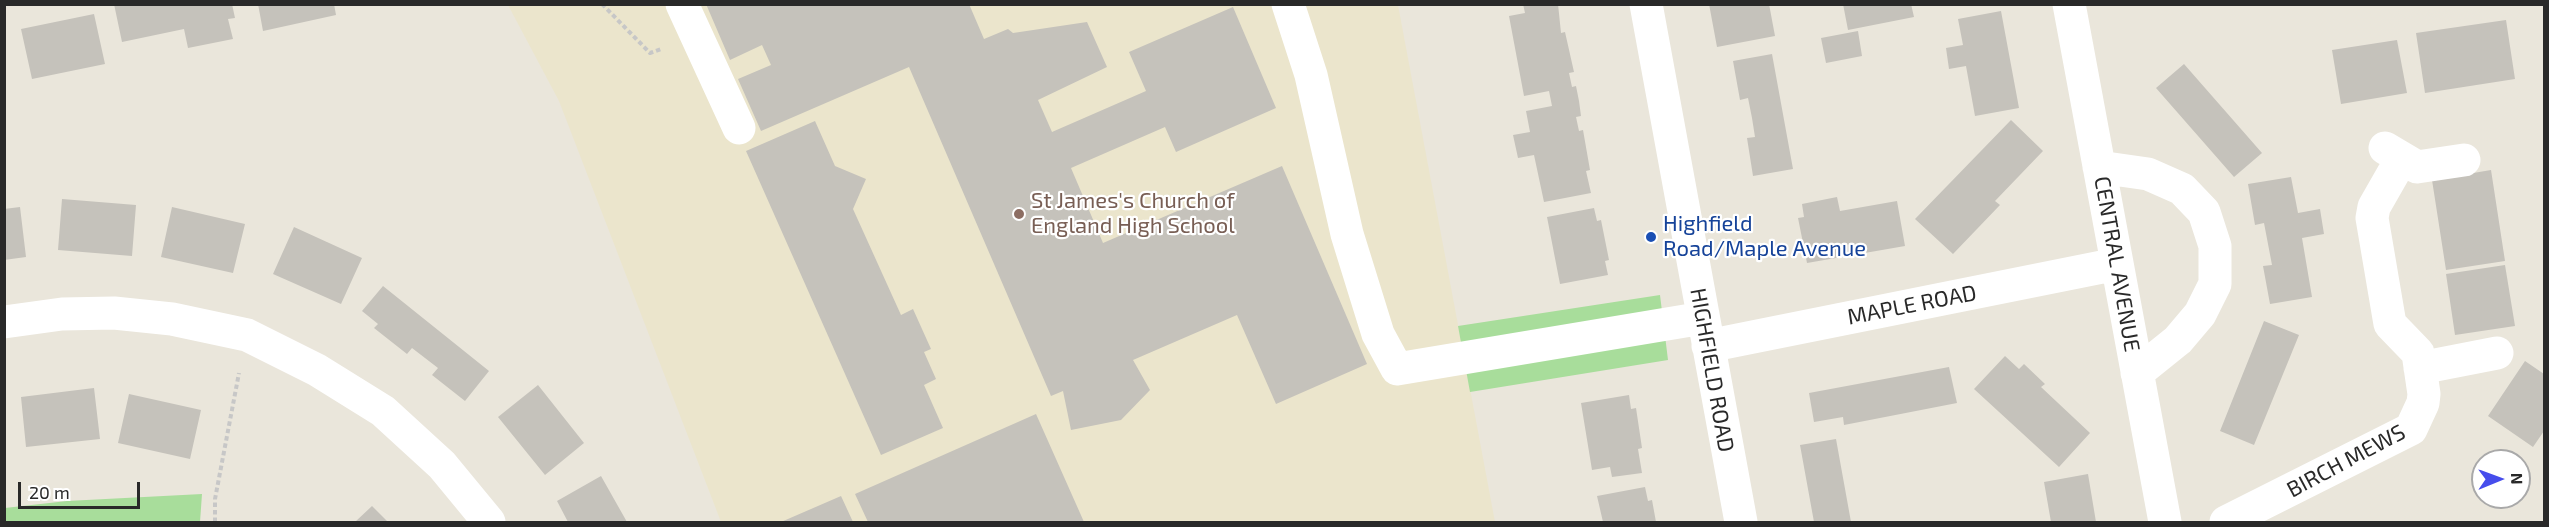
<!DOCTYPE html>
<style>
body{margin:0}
#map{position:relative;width:2549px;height:527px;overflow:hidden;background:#eae6db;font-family:"Exo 2",sans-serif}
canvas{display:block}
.frame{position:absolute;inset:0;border:6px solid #292929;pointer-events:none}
.north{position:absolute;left:2471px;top:449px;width:60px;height:60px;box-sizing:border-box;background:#fff;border:2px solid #a9a9a9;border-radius:50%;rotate:89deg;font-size:16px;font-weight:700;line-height:24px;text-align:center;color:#292929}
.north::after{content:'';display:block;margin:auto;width:21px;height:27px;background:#464dec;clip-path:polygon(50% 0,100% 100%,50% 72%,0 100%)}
.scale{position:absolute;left:18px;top:482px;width:122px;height:27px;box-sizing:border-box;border:3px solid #292929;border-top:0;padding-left:8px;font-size:18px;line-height:21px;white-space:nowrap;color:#292929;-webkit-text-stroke:4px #fff;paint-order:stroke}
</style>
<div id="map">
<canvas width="2549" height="527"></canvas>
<div class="frame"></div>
<div class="north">N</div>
<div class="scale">20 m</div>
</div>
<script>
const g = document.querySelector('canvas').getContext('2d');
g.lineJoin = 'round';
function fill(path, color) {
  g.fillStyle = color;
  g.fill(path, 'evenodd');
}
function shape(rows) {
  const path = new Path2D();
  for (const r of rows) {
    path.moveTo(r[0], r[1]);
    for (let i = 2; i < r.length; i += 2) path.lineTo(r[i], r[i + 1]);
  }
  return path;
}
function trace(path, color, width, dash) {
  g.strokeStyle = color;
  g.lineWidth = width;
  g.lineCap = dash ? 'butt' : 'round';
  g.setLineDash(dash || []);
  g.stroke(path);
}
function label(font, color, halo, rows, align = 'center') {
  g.font = font + ' "Exo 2",sans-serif';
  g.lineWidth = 4.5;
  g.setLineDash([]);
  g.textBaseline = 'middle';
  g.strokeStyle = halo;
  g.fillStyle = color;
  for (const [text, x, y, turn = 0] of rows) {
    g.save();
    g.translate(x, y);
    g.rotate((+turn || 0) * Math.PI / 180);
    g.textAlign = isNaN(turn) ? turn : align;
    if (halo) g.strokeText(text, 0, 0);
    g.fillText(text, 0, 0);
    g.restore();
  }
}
fill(shape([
 [508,5,1398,5,1495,522,721,522,559,101]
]), '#ebe5cc');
fill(shape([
 [1660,295,1668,360,1470,392,1458,326],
 [202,494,200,522,5,522,5,508,67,501]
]), '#a8dd9b');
fill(shape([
 [114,4,232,4,235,18,228,19,233,39,188,48,184,29,122,42],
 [258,4,334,4,336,15,263,31],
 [706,4,969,4,984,39,1008,29,1013,33,1087,22,1107,67,1038,100,1052,132,1146,91,1129,52,1233,7,1276,108,1176,152,1165,127,1071,168,1103,243,1282,166,1367,364,1276,404,1237,315,1133,360,1150,390,1121,420,1071,430,1063,391,1051,396,909,67,761,131,738,79,771,65,762,45,730,60],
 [1523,4,1558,4,1561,33,1565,32,1574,72,1569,73,1572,87,1576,86,1579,101,1581,116,1576,117,1579,131,1583,130,1590,170,1586,171,1591,193,1544,202,1534,155,1518,158,1513,135,1530,132,1526,111,1552,106,1549,91,1524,96,1509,16,1525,13],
 [1709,4,1769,4,1775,36,1717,47],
 [1843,4,1911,4,1914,17,1848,30],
 [2001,11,2019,108,1975,116,1966,66,1949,69,1946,48,1963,45,1958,19],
 [94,14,105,64,32,79,21,29],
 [2506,20,2515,79,2425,93,2416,33],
 [1858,31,1862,56,1826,63,1821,38],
 [2397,40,2407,93,2341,104,2332,50],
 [1772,54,1793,169,1753,176,1747,138,1755,137,1752,118,1748,98,1740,100,1733,61],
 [2184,64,2262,153,2234,177,2156,88],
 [2011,120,2043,151,1995,201,2000,205,1953,254,1915,219],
 [815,121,835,166,866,179,853,209,901,315,913,309,931,349,924,352,936,379,924,385,943,428,881,455,746,151],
 [2491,170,2505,261,2446,270,2432,180],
 [2291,177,2298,213,2320,209,2324,234,2302,238,2312,297,2270,304,2263,266,2272,265,2264,223,2255,225,2248,184],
 [1837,197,1840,211,1897,201,1905,246,1807,263,1798,218,1804,217,1802,204],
 [62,199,136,205,132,256,58,250],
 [20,207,26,257,4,260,4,209],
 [172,207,245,224,233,273,161,257],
 [1594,208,1597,221,1601,220,1609,260,1605,261,1608,275,1560,284,1547,217],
 [294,227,362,258,341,304,273,274],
 [2505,265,2515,326,2455,335,2446,274],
 [383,286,489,371,465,401,432,375,438,368,412,348,407,354,374,328,378,324,362,311],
 [2264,321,2299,335,2254,445,2220,431],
 [2005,356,2019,369,2024,364,2045,384,2041,387,2090,433,2059,467,1974,389],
 [2525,361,2544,374,2544,431,2533,447,2488,416],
 [1949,367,1957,403,1844,425,1843,417,1814,422,1809,393],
 [538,385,584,443,545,475,498,417],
 [94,388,100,439,26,447,21,397],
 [129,394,201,410,190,459,118,443],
 [1629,395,1631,409,1636,408,1642,448,1638,449,1642,473,1612,477,1610,467,1592,470,1581,403],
 [1036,414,1084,522,868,522,855,494],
 [1836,439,1851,522,1814,522,1800,445],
 [2088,474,2096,522,2051,522,2044,482],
 [601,476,627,522,568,522,557,501],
 [1645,487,1648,501,1652,500,1656,522,1603,522,1597,496],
 [841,496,853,522,781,522],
 [372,506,388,522,355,522]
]), '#c5c2bb');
trace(shape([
 [602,4,650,53,661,49],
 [215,522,215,499,239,373]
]), '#c7c7c7', 4, [4.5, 3]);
trace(shape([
 [682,4,739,128],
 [1288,4,1311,75,1347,234,1378,334,1397,369,1703,318],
 [1646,4,1741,522],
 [2069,4,2165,522],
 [2385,148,2417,167,2464,160],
 [2099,167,2148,174,2182,189,2204,212,2215,246,2215,284,2200,314,2178,340,2137,373],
 [4,322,62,314,114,313,172,319,247,335,317,370,383,411,442,465,489,522],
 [1708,346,2117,264],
 [2420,368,2497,353],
 [2226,522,2411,429,2423,403,2424,394,2418,353,2390,324,2372,218,2374,207,2402,158]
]), '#fff', 33);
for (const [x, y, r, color] of [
 [1019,214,6,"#8d6e63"],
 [1651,237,6,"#1a4fb4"]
]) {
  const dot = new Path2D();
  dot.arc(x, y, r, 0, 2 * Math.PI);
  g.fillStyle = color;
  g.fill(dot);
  trace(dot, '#fff', 2);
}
label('22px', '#785e54', '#fff', [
 ["St James's Church of",1031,201],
 ["England High School",1031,226]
], 'left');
label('22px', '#164399', '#fff', [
 ["Highfield",1663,224],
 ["Road/Maple Avenue",1663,249]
], 'left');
label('22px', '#292929', '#fff', [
 ["CENTRAL AVENUE",2117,264,80],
 ["MAPLE ROAD",1912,305,-11],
 ["HIGHFIELD ROAD",1712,370,80],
 ["BIRCH MEWS",2346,461,-28]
]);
</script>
